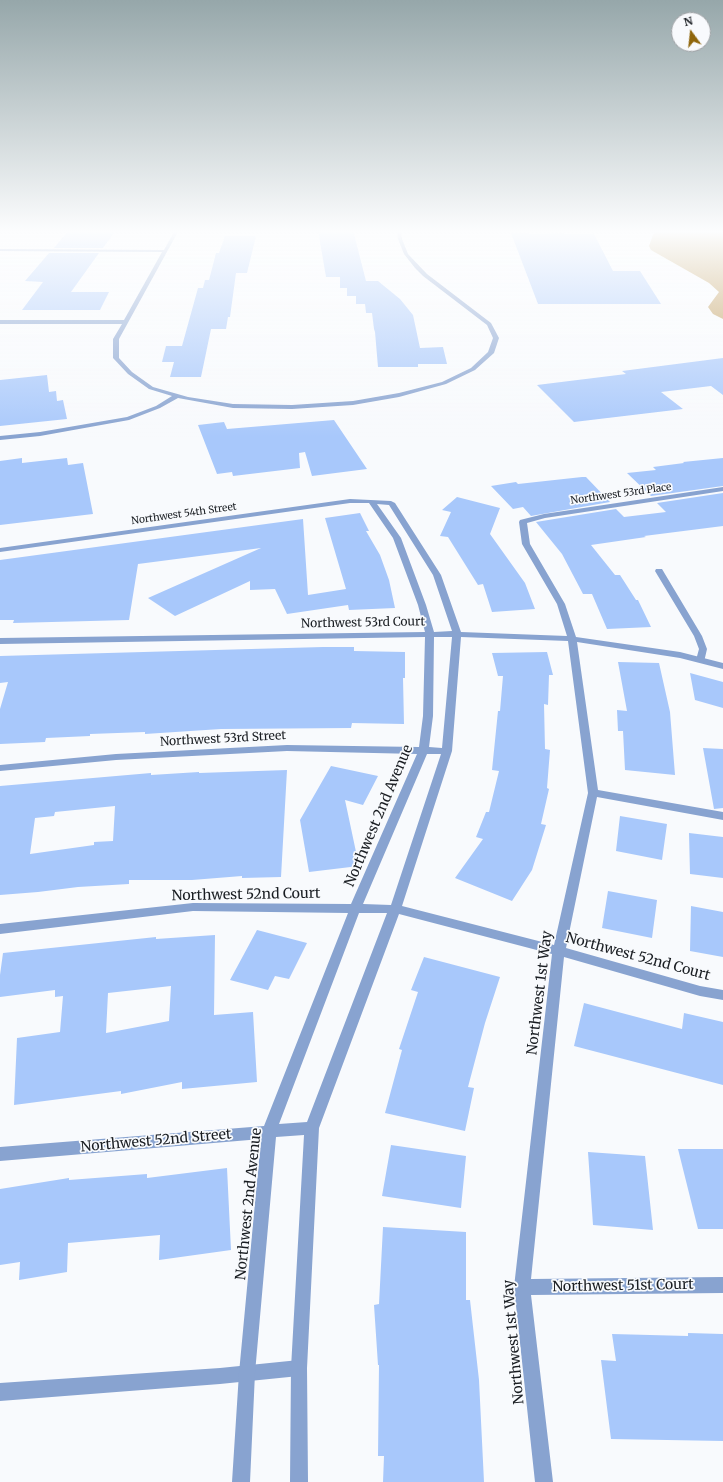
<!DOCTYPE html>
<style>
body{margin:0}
#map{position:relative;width:723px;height:1482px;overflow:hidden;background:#f8fafd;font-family:Merriweather,serif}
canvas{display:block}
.north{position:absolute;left:671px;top:12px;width:40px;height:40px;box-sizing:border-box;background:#f8fafd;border:1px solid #9fa2a5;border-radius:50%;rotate:345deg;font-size:11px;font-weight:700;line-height:16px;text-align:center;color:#191d22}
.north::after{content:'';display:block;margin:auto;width:14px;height:18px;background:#8f660c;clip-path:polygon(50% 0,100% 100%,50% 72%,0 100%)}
</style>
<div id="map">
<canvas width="723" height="1482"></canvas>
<div class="north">N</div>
</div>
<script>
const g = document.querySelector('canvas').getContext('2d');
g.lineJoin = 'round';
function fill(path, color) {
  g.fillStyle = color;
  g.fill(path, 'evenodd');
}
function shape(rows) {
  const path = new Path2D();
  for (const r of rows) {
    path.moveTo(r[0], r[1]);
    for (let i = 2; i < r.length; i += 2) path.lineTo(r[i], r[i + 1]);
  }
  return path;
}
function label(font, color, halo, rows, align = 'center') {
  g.font = font + ' Merriweather,serif';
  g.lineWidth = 3.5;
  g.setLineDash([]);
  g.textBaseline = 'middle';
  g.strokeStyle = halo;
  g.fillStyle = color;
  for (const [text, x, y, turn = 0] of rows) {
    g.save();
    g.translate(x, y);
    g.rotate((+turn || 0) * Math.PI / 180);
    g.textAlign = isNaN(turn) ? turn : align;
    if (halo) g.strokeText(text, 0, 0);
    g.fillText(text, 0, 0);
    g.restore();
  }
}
fill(shape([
 [655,230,723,230,723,319,713,314,708,307,719,292,709,283,651,250,649,246]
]), '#bb944d');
fill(shape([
 [69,230,116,230,103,248,54,248],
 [318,230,353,230,366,281,378,281,400,299,413,315,420,348,443,347,447,364,418,364,418,367,378,367,375,332,374,329,372,313,366,313,365,304,356,304,356,296,347,296,347,288,340,288,340,277,326,277],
 [511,233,594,234,613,271,640,271,661,304,538,304],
 [225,236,256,236,247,273,236,273,230,317,228,317,226,329,211,329,201,377,170,377,174,362,162,362,166,346,182,346,198,288,203,288,205,280,209,280,216,253,219,253],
 [49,253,99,253,71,292,109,292,100,310,22,310,43,282,25,281],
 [723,358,723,395,711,386,661,392,683,409,574,422,537,385,626,374,622,371],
 [47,375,49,392,56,391,57,401,63,400,67,419,0,426,0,380],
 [334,420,367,469,312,476,305,452,299,453,300,468,233,476,232,472,217,474,198,425,224,422,227,429],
 [22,458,22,463,67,458,68,465,83,463,93,514,0,525,0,461],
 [723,458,723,486,651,496,627,473,656,470,653,467,684,463,683,462],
 [582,477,586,477,610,502,531,516,523,507,513,509,491,486,516,482,518,484],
 [723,493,723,526,644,536,646,537,591,545,615,575,620,575,636,600,638,600,651,627,607,629,592,594,583,594,562,554,536,522,616,509,624,517,666,512,657,503],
 [457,497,500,508,490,534,525,583,535,609,492,612,483,584,478,585,448,537,440,536,451,512,442,510],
 [360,513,369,531,366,531,380,555,389,580,395,608,349,610,348,605,287,614,275,589,250,590,250,581,175,616,148,598,261,548,138,564,129,620,13,623,14,620,0,620,0,560,303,519,308,595,346,589,325,518],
 [323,647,354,647,354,651,405,652,405,678,403,678,404,724,352,723,351,728,221,729,145,734,145,732,90,734,90,736,46,738,45,742,0,744,0,709,8,682,0,683,0,656],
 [547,652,553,675,549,675,548,705,544,704,545,749,550,750,547,788,549,789,541,824,546,825,532,870,512,901,455,878,483,839,476,837,486,812,489,812,499,771,492,770,498,711,500,711,503,676,498,676,492,653],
 [618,662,659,663,670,712,675,775,625,770,623,731,618,731,617,710,627,711],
 [690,673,723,682,723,708,695,700],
 [703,748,723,749,723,808,714,809],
 [331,766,378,776,363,805,345,800,359,866,309,872,300,820],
 [287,770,281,877,242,878,242,876,192,880,129,880,129,884,78,887,38,892,0,895,0,786,151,773,151,775,199,772,199,773],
 [115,806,113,841,94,842,94,845,30,854,35,818,54,816,55,812],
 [620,816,667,824,662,860,616,851],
 [689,833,723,837,723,878,690,874],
 [608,891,657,900,652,938,602,928],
 [691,906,723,912,723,957,690,951],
 [257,930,307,943,289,979,275,976,268,990,230,980],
 [215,935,214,1015,253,1012,257,1082,182,1089,182,1082,121,1094,121,1091,14,1105,17,1038,60,1032,63,996,55,997,55,990,0,997,0,975,3,953,156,937,156,939],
 [171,986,169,1021,106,1033,108,993],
 [424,957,500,977,485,1023,468,1087,474,1088,465,1131,385,1113,402,1050,399,1049,418,992,411,990],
 [584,1003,682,1029,684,1013,723,1022,723,1085,574,1046],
 [391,1145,466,1156,461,1208,382,1196],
 [678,1149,723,1149,723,1229,698,1229],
 [588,1152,645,1156,653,1230,593,1225],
 [227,1168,231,1250,159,1260,160,1235,68,1243,67,1272,19,1280,20,1262,0,1265,0,1189,69,1178,69,1180,147,1174,147,1178],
 [383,1227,466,1232,466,1300,470,1300,479,1380,484,1482,383,1482,384,1456,378,1456,379,1365,378,1365,374,1305,379,1304],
 [688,1333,723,1334,723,1441,611,1439,601,1360,616,1361,612,1334,688,1336]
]), '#a8c8fb');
fill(shape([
 [656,569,662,569,702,636,707,649,704,662,698,662,696,660,699,649,694,636,655,571,656,569],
 [299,1360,305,1362,307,1368,305,1374,299,1376,220,1384,0,1401,0,1383,220,1368,299,1360]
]), '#88a3d0');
fill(shape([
 [175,230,179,230,119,339,119,358,132,372,153,387,188,397,233,404,292,405,353,401,399,393,442,382,471,368,488,352,493,338,487,325,423,276,415,268,404,254,398,239,397,230,401,230,402,239,408,254,427,274,491,323,499,338,494,353,475,370,446,384,399,397,353,405,292,409,233,408,178,398,160,408,129,420,40,436,0,440,0,436,40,432,127,417,156,406,172,396,149,389,128,374,113,358,113,339,122,324,0,324,0,320,124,320,162,252,0,251,0,249,164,250,175,230],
 [723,487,723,491,545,518,527,523,530,544,565,604,576,637,680,652,723,663,723,669,680,658,577,642,598,790,723,812,723,820,597,797,566,948,700,986,723,990,723,1000,700,996,564,957,531,1279,723,1277,723,1293,531,1295,553,1482,535,1482,514,1287,552,954,399,914,319,1128,307,1368,308,1482,290,1482,291,1368,304,1135,276,1137,255,1373,250,1482,232,1482,239,1373,261,1139,0,1161,0,1147,264,1126,348,913,193,911,0,934,0,924,193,903,351,904,417,754,287,751,116,760,0,771,0,765,116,754,287,745,419,747,423,716,425,637,0,644,0,638,425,632,418,605,393,538,369,503,350,503,0,552,0,548,350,499,391,501,395,503,441,575,461,632,567,636,557,604,522,544,519,522,520,520,544,514,723,487],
 [377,504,389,505,433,575,452,631,434,632,426,605,401,538,377,504],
 [434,637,452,637,442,748,429,747,433,716,434,637],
 [461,637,568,641,588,793,554,945,402,906,452,751,461,637],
 [427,754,441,754,391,905,363,904,427,754],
 [359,913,387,913,307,1122,279,1124,359,913]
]), '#88a3d0');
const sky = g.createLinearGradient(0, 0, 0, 437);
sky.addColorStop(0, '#96a7aa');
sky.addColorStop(0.53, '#fcfdfe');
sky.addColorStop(1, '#fcfdfe00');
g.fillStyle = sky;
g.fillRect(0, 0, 723, 437);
label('10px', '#191d22', '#f8fafd', [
 ["Northwest 53rd Place",621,494,-8],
 ["Northwest 54th Street",184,514,-8]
]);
label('12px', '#191d22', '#f8fafd', [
 ["Northwest 53rd Court",363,623,-1],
 ["Northwest 53rd Street",223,739,-3]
]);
label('14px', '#191d22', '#f8fafd', [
 ["Northwest 2nd Avenue",379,816,-67],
 ["Northwest 52nd Court",246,895,-1],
 ["Northwest 52nd Court",638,957,15],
 ["Northwest 1st Way",540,993,-83],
 ["Northwest 52nd Street",156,1141,-5],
 ["Northwest 2nd Avenue",249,1204,-84],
 ["Northwest 51st Court",623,1286,-1],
 ["Northwest 1st Way",514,1342,-95]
]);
</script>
